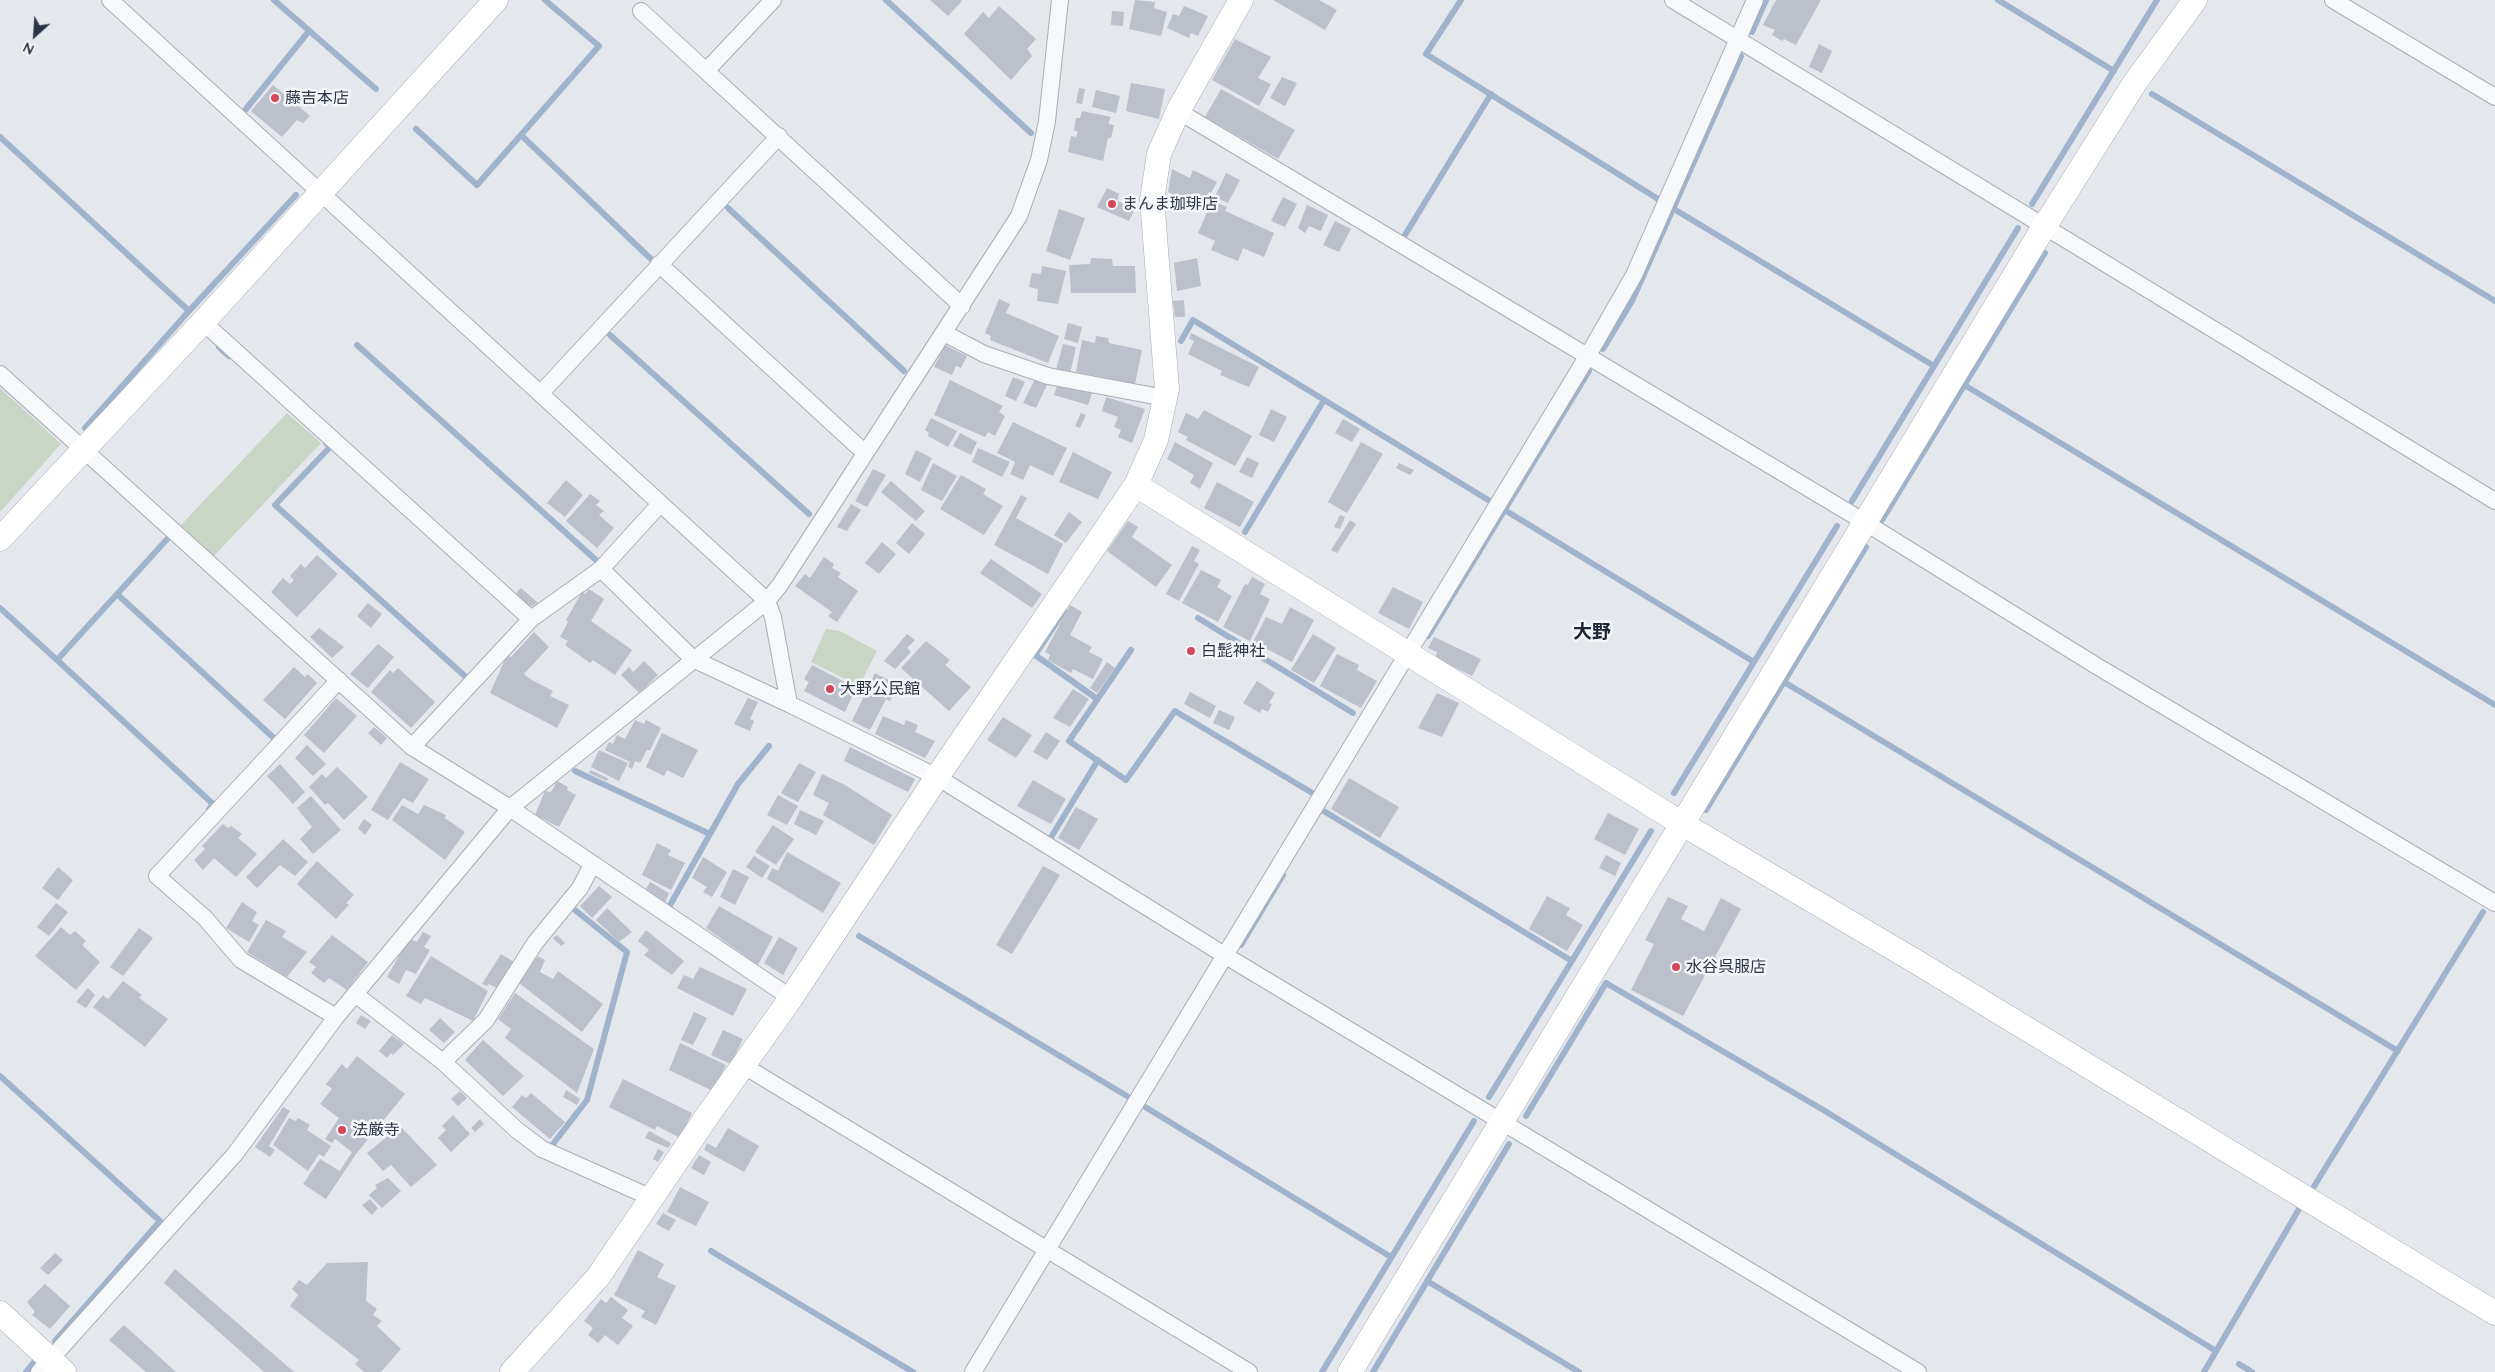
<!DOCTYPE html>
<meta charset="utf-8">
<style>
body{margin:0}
#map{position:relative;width:2495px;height:1372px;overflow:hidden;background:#e4e7ec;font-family:Quicksand,sans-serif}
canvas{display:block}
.north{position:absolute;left:10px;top:10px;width:50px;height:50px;-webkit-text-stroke:4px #f4f6f9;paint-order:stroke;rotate:206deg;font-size:14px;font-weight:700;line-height:20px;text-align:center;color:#2b3445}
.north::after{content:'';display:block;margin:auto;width:18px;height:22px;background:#2b3445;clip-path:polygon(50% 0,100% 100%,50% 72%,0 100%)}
</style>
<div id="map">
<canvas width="2495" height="1372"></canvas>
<div class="north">N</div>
</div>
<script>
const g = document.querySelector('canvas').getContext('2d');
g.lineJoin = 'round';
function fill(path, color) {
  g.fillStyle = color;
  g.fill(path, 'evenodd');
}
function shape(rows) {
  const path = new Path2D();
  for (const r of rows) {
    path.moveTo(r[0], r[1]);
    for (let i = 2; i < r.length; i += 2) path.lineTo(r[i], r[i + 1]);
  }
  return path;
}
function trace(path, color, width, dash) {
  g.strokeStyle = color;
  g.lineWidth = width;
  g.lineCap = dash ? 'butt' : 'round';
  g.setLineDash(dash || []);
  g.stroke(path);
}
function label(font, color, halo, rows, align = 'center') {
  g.font = font + ' Quicksand,"Noto Sans JP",sans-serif';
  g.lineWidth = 5;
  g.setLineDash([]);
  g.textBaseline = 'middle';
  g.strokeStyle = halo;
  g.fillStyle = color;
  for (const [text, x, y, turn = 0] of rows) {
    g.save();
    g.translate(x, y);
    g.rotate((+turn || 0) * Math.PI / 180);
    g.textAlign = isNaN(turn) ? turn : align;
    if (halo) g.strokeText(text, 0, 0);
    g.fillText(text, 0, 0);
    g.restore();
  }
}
fill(shape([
 [0,388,61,444,0,512],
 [287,413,321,443,214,556,180,526],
 [826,629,840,631,877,651,859,686,811,662]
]), '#c9d6c5');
trace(shape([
 [274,0,376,89],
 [886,0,1031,133],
 [1461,0,1426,54,1674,209,1934,366],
 [1998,0,2114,71],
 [1752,32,1766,0],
 [2152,94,2495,301],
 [246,109,309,31],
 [416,129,477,185,599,46,545,0],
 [521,135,651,259],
 [0,137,189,311,85,428],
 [2032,204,2157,0],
 [728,208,904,371],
 [1405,235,1491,94],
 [189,311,296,195],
 [610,335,809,514],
 [1181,341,1193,320,1754,662],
 [357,345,596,560],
 [219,347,229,356],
 [1603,349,1632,301,1741,56],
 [1966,386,2495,705],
 [326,443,330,447,275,505,467,678],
 [1852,501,2018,228],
 [1882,520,2045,253],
 [1245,532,1324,400],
 [170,536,57,660,213,804,209,809],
 [117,594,275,739],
 [0,608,57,660],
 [1064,611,1035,655,1096,698],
 [1198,618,1353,713],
 [1428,636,1589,371],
 [1131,650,1069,741,1126,780,1175,711,1319,797],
 [1784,682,2398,1051],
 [575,771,710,834,669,907],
 [1674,793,1837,526],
 [1322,810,1572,961],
 [1706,810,1866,547],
 [710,834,738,784,769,746],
 [1050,839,1098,760],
 [859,936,1137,1102,1391,1257],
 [1241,945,1283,875],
 [0,1076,160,1221,55,1341],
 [1489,1097,1651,831],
 [1526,1116,1606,983,1825,1111,2216,1351],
 [553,1144,587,1100,627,952,575,910],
 [2313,1188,2483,912],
 [711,1251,913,1372],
 [1427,1281,1579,1372],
 [2239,1364,2252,1372],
 [26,1372,34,1362],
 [1322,1372,1474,1121],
 [1373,1372,1509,1144],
 [2204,1372,2299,1209]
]), '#9fb4cc', 6);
fill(shape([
 [930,0,960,0,962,1,948,16],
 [1135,0,1155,2,1154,8,1167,12,1161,36,1129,29],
 [1273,0,1319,0,1337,10,1325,30],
 [1776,0,1821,0,1796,45,1784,39,1782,41,1772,35,1775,30,1763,25],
 [999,6,1036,39,1027,49,1032,56,1011,80,964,34,983,12,989,18],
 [1184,6,1208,16,1198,36,1191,33,1189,38,1167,28,1173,14,1179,16],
 [1112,11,1124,12,1123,26,1111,25],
 [1235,39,1271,57,1258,78,1271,84,1259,106,1212,80],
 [1819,44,1832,51,1822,73,1809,67],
 [1282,77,1297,83,1285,106,1270,98],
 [1131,83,1165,89,1159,119,1126,111],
 [273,85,310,116,303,123,297,120,282,137,251,111],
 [1079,88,1085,89,1082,104,1076,103],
 [1221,89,1295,130,1278,159,1205,117],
 [1096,90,1120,96,1116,113,1092,107],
 [1082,111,1111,117,1108,124,1114,125,1111,138,1108,138,1103,161,1068,152,1071,136,1076,137,1078,131,1074,131,1076,118,1080,118],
 [1172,169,1190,178,1193,170,1217,182,1211,193,1209,192,1202,206,1182,196,1180,198,1168,192],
 [1226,173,1240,180,1228,203,1215,197],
 [1107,188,1119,194,1117,201,1136,207,1129,221,1097,207],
 [1283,197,1297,204,1285,227,1271,221],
 [1212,201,1227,207,1225,211,1274,233,1264,257,1243,248,1238,261,1211,250,1215,241,1198,233],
 [1307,205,1328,215,1321,231,1309,226,1305,233,1298,228],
 [1059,209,1085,218,1070,260,1046,251],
 [1335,221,1351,229,1339,252,1323,245],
 [1091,258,1112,259,1113,266,1135,266,1136,293,1071,293,1069,265,1090,264],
 [1197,258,1201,286,1177,291,1174,263],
 [1042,266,1066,271,1058,304,1037,301,1038,289,1029,287,1032,273,1041,274],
 [999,299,1010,304,1006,313,1059,336,1048,363,990,340,991,336,985,333],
 [1184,300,1185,317,1175,317,1173,301],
 [1068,323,1082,327,1078,343,1064,339],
 [1191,333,1259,367,1249,387,1220,375,1222,371,1188,354,1194,341,1189,339],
 [1096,336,1108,338,1109,343,1142,350,1135,384,1076,372,1082,340,1095,343],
 [1063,344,1076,347,1070,374,1056,370],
 [945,345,967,356,961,368,956,366,952,375,934,367],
 [1013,377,1025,382,1016,401,1005,396],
 [1035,379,1047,385,1036,408,1023,403],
 [950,380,1003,406,999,412,1005,416,995,436,988,432,985,437,934,415],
 [1058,383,1079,391,1081,387,1093,390,1088,405,1054,395],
 [1106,397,1145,409,1132,443,1118,437,1121,430,1114,427,1118,417,1102,411],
 [1271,409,1287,417,1274,442,1259,435],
 [1204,410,1252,436,1235,466,1186,440,1188,437,1178,432,1186,413,1198,419],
 [1081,413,1086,415,1080,428,1075,426],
 [931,418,957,431,948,447,928,436,929,433,925,430],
 [1343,419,1360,429,1352,442,1335,433],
 [1013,422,1067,448,1053,476,1030,465,1023,480,1010,474,1015,462,997,453],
 [960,433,977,442,971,455,953,446],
 [1175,442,1213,463,1200,489,1190,483,1194,475,1167,459],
 [1361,442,1383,454,1347,513,1328,502],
 [978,448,1010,462,1002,477,972,462],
 [916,450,932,458,920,482,905,474],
 [1073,452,1112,472,1098,499,1059,482],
 [1247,457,1259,463,1252,478,1239,472],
 [933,463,957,476,942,501,921,490],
 [1399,463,1414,470,1410,475,1396,468],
 [873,469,886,475,867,507,855,501],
 [961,475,986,489,983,494,1003,506,984,535,940,509],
 [566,480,583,495,565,517,547,503],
 [891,481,925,511,916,521,881,492],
 [1217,482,1254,502,1240,527,1204,508],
 [590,494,600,501,596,505,604,511,599,515,614,528,597,548,566,521],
 [1021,495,1027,498,1016,518,1063,544,1048,574,994,545],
 [851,504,861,510,847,531,837,527],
 [1069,512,1082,522,1066,543,1054,535],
 [1340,515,1345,517,1340,529,1334,527],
 [1350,520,1356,524,1337,553,1331,550],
 [1128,521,1138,527,1132,537,1172,565,1156,587,1107,551],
 [912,523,925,534,909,554,896,543],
 [882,542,896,554,879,574,865,563],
 [1192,546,1200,550,1194,561,1199,564,1179,601,1166,594],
 [317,555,338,574,297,617,271,592,283,578,290,584,294,580,290,576,301,564,305,568],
 [824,557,834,564,832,568,841,573,838,577,858,591,837,622,828,616,832,612,795,586,805,574,810,578],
 [991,559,1042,594,1032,608,980,573],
 [1201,570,1221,580,1217,587,1232,596,1218,622,1182,603],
 [1252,577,1265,584,1260,594,1270,599,1250,641,1223,627,1245,584,1248,585],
 [1393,587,1423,602,1409,629,1378,613],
 [521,588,538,603,533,606,526,605,514,595],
 [589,589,604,599,591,621,632,650,615,675,593,660,590,663,565,645,568,641,560,637,568,622,566,620,582,592,585,594],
 [368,603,382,614,371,628,357,616],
 [1070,605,1082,612,1070,635,1092,647,1089,652,1103,659,1093,679,1073,669,1071,673,1048,660,1050,655,1045,652],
 [1290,607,1314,620,1292,662,1253,642,1266,617,1282,624],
 [319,628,344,647,332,658,310,637],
 [534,632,549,647,524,674,530,679,553,691,550,696,569,705,557,728,490,693,507,655,511,657],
 [907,634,915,640,907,648,911,652,895,669,884,661],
 [1313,634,1336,648,1314,683,1291,670],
 [1434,637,1481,659,1472,676,1435,658,1437,652,1428,648],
 [926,641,950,660,945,665,971,687,949,711,901,668],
 [378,644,394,657,368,688,350,674],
 [1337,654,1359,665,1357,670,1377,681,1361,708,1320,686],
 [644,661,658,675,639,693,621,675,629,667,633,672],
 [1107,662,1115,668,1097,693,1090,688],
 [812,665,856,688,845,712,804,691,809,682,804,679],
 [294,667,305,677,308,674,317,683,285,719,263,700],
 [398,668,435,702,411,728,371,692,390,670,393,673],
 [875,673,898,685,890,701,886,699,870,730,852,721],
 [1257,681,1275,693,1269,703,1272,704,1268,712,1262,709,1260,713,1243,703],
 [1073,689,1089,699,1070,727,1053,718],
 [1190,692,1216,706,1210,718,1184,704],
 [1437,693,1459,703,1442,737,1418,728],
 [336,698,357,716,324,753,304,735],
 [748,698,758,702,750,719,754,721,750,731,734,724],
 [1219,710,1235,717,1229,730,1213,723],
 [883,716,904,725,906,720,918,725,915,732,935,741,925,758,875,734],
 [1003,717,1032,735,1016,758,987,740],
 [635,720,644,724,646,720,661,728,650,750,647,750,640,763,635,761,632,769,628,767,630,762,605,750,609,742,613,744,617,735,625,739],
 [374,727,387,738,381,745,368,733],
 [1046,732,1060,741,1047,760,1033,752],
 [662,733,698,750,683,778,667,770,664,776,646,767],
 [307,745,326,764,313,776,295,758],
 [850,747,915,779,908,792,844,761],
 [599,750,628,763,619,781,591,767],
 [400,762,429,779,413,803,403,798,388,820,371,810],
 [799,763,816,772,798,802,781,793],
 [280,764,305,792,293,804,267,776],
 [337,767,368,797,344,820,328,803,325,805,309,787,322,774,326,778],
 [590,770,608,778,607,781,589,773],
 [822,774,845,785,892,815,874,845,823,815,829,803,813,795],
 [1349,778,1399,807,1380,838,1331,809],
 [1033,780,1066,799,1051,824,1017,806],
 [557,781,568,787,567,790,576,795,559,827,535,815,545,791,551,792],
 [778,795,798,806,787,825,767,815],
 [311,796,341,830,313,854,300,839,312,827,297,808],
 [402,805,418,814,424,805,446,815,445,818,465,832,445,860,392,820],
 [1076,807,1098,819,1079,850,1058,838],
 [800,810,824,821,816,835,794,824],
 [1608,813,1639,829,1625,855,1594,839],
 [364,819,372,825,365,835,358,828],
 [223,824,228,828,231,826,242,834,238,838,257,854,236,877,214,858,203,870,194,860,205,849,202,846],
 [773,825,794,839,776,865,755,852],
 [283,839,308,862,295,876,280,865,257,888,246,877],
 [657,843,671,850,668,855,685,863,671,890,642,875],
 [787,852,841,883,823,913,767,879,772,868,778,871],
 [1606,855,1621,863,1615,876,1599,868],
 [754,856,770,866,762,878,746,867],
 [703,857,727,872,712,897,703,892,707,887,692,878],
 [317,861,354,895,346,903,349,905,336,919,297,884],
 [1043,866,1060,875,1012,954,996,945],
 [58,867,73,880,58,900,42,888],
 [733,869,749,877,735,905,720,897],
 [650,882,669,893,665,903,646,889],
 [599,886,612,897,592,918,580,906],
 [1547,896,1570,908,1566,915,1583,925,1567,951,1529,929],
 [1668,897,1688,906,1681,919,1704,931,1721,898,1741,909,1683,1016,1631,990,1654,944,1645,940],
 [242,902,257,912,252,921,259,925,249,942,226,928],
 [56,903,68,912,49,936,37,927],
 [719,906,773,937,758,965,706,928],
 [607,908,632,932,619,942,596,920],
 [266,920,286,931,282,937,307,952,287,977,247,952],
 [61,927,70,935,75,931,86,941,82,945,100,962,76,990,35,956],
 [139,928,153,938,123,976,110,967],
 [646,930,684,961,672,975,644,955,649,950,638,941],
 [423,932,431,936,424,947,430,950,416,974,406,970,399,984,387,977,409,938,417,942],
 [332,935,368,962,347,990,329,978,324,983,311,973,316,967,309,962],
 [557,935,565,943,561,946,553,938],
 [779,937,798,948,783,975,764,963],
 [501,954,514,962,497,988,489,984,487,986,482,984],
 [431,956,488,991,473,1021,425,998,421,1004,406,996],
 [538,956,545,960,540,972,553,979,558,971,603,1004,582,1032,519,983],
 [700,967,747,989,733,1016,677,988,684,975,693,979],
 [123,981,142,995,139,998,168,1019,145,1047,93,1007,103,995,108,999],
 [88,988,95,995,86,1008,76,1002],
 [515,993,594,1049,577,1093,505,1038,511,1029,498,1019],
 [694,1012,707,1018,693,1045,681,1040],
 [361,1015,371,1021,365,1029,356,1023],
 [440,1018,455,1032,444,1043,429,1030],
 [723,1030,743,1039,731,1064,711,1055],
 [392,1035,404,1044,393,1055,391,1053,387,1058,379,1051],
 [483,1040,524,1076,503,1096,465,1060],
 [680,1043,726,1065,713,1091,669,1070],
 [357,1056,405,1094,356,1154,326,1199,303,1184,320,1159,340,1171,352,1152,335,1139,332,1143,325,1139,339,1118,320,1104,332,1089,326,1084,342,1064,347,1069],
 [623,1079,692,1113,680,1138,657,1126,655,1130,609,1107],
 [566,1090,580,1099,577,1105,563,1097],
 [460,1091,467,1098,458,1106,451,1099],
 [531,1093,565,1122,550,1139,512,1107,522,1095,526,1098],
 [283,1107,290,1111,269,1146,275,1150,270,1157,255,1147],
 [453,1115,470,1134,451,1152,438,1138,446,1130,442,1126],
 [289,1118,296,1121,298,1118,310,1125,307,1130,331,1146,324,1157,319,1154,308,1171,273,1145],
 [480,1119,484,1124,475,1132,471,1128],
 [400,1126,437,1165,411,1187,391,1165,383,1171,367,1153],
 [728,1128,759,1146,744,1172,704,1150,707,1143,716,1148],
 [649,1131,671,1143,668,1148,645,1138],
 [658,1149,664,1152,658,1162,653,1159],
 [699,1155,711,1162,704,1175,691,1168],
 [388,1178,401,1191,382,1208,369,1195,377,1188,375,1185],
 [680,1187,709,1202,696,1226,667,1212],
 [370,1199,378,1208,372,1215,362,1205],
 [663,1213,676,1220,669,1231,656,1224],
 [638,1250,664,1264,657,1277,676,1286,656,1325,641,1317,645,1311,614,1295],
 [55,1253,63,1260,48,1275,40,1268],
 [368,1262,366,1301,377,1309,373,1315,382,1321,377,1326,401,1349,381,1372,364,1372,355,1364,359,1360,290,1306,298,1295,292,1289,299,1280,307,1285,327,1263],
 [175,1269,294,1372,264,1372,164,1283],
 [45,1284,70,1306,50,1329,32,1315,35,1312,27,1302],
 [611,1297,628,1310,622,1318,633,1326,618,1345,605,1335,598,1343,588,1335,593,1328,584,1321,601,1299,606,1303],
 [124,1325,176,1372,146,1372,109,1340]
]), '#bbc0ca');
const street = shape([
 [110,0,767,601,773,617,789,704,937,777,1226,956,1918,1372],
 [773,0,706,71,962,306],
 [1673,0,2495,501],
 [2333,0,2495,97],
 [641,11,706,71],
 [1178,111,1853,515,2095,665,2495,903],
 [659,264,865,453],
 [203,322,531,619],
 [944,333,984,354,1048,376,1165,398],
 [0,374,412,747,510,808,791,998],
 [541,393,779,136],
 [601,569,660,504],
 [412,747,531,619,601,569,693,659,789,704],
 [355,994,443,1062,518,1131,542,1149,652,1198],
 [336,1017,241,960,205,918,157,876,339,680],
 [443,1062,486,1020,535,943,580,888,592,865],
 [744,1066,1249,1372],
 [39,1372,235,1154,336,1017,510,808,767,601,780,585,1019,216,1039,160,1047,121,1060,0],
 [973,1372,1587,357,1634,275,1755,0]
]);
const secondary = shape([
 [1136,485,1681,823,1915,961,2495,1313],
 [0,539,203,322,496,0],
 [0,1313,64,1372],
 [512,1372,598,1277,708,1115,791,998,937,777,1136,485,1156,440,1167,389,1152,200,1159,154,1178,111,1241,0],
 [1350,1372,2044,227,2134,84,2195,0]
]);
trace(street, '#a9aeb7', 18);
trace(secondary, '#a9aeb7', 25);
trace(street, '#f7f8fa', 16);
trace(secondary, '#fff', 24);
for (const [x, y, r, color] of [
 [275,98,5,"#d1495b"],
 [1112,204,5,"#d1495b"],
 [1191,651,5,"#d1495b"],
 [830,689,5,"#d1495b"],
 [1676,967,5,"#d1495b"],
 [342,1130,5,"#d1495b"]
]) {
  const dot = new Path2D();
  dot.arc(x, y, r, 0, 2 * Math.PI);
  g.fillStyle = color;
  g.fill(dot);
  trace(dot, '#f4f6f9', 2);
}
label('16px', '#2b3445', '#f4f6f9', [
 ["藤吉本店",285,98],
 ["まんま珈琲店",1122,204],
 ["白髭神社",1201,651],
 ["大野公民館",840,689],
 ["水谷呉服店",1686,967],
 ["法厳寺",352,1130]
], 'left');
label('bold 19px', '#1d2536', '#f4f6f9', [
 ["大野",1592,632]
]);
</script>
